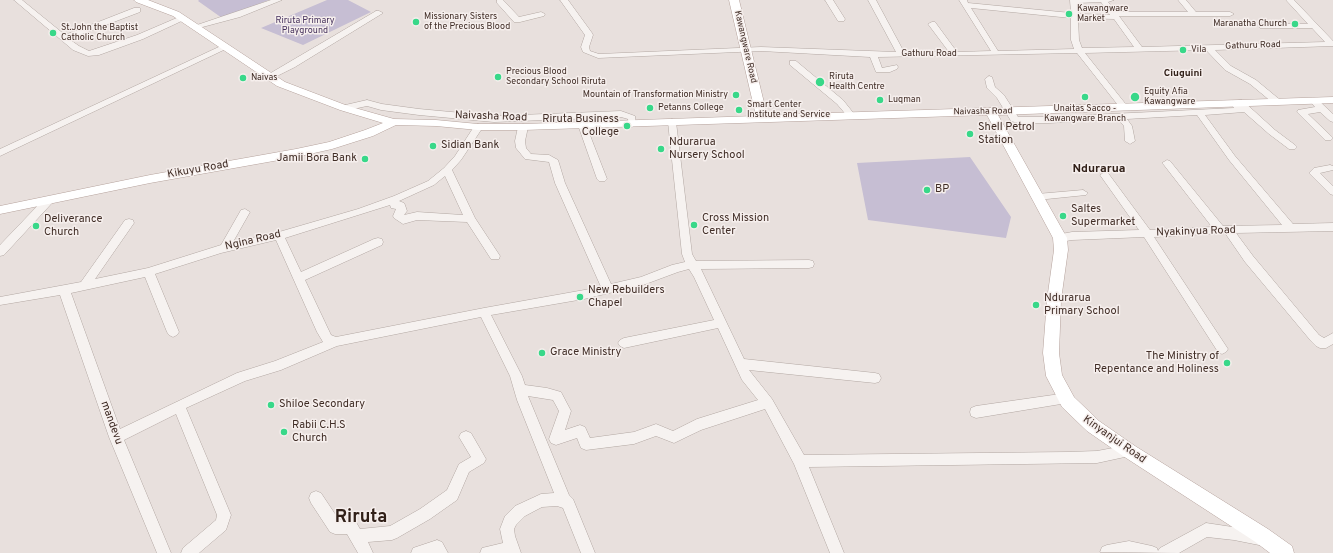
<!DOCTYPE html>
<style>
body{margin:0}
canvas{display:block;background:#e8e0dd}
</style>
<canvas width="1333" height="553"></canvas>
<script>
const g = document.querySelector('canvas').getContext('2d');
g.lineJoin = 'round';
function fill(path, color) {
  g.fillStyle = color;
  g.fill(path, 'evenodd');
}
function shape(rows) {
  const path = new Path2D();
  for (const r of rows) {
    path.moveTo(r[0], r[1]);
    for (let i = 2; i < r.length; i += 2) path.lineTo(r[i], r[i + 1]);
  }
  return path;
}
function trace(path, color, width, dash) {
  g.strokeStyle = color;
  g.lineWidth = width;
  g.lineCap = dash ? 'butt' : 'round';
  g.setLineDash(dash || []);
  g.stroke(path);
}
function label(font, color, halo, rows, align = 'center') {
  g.font = font + ' Overpass,sans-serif';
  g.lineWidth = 3;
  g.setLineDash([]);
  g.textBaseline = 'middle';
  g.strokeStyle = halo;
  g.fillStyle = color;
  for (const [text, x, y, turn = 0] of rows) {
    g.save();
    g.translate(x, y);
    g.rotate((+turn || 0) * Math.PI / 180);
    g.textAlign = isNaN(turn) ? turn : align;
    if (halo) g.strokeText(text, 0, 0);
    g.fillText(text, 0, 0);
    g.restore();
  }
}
fill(shape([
 [269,0,222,18,198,1,199,0],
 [327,0,348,0,371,12,303,45,261,28],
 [970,157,1011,217,1006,238,868,220,857,163]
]), '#c6bed3');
const minor = shape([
 [14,0,22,0,65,35,134,8,140,8,140,12,69,39,79,46,89,51,137,35,179,17,185,17,186,19,143,39,99,55,88,56,73,50,14,0],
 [271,0,282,0,240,17,195,29,191,27,271,0],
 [497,0,503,0,519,17,541,12,545,14,544,16,520,22,514,22,497,3,497,0],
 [560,0,568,0,592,33,593,35,589,47,590,51,599,54,761,47,896,52,868,0,876,0,904,52,949,52,928,24,932,22,935,22,957,52,991,51,959,0,967,0,968,3,1071,13,1070,0,1114,0,1108,2,1116,12,1188,12,1178,0,1186,0,1196,12,1230,12,1234,14,1230,16,1119,16,1142,47,1325,42,1312,28,1260,28,1260,24,1308,24,1286,0,1294,0,1333,41,1333,46,1215,50,1231,66,1256,80,1279,99,1280,101,1279,103,1276,104,1273,103,1250,84,1225,70,1206,50,1085,53,1128,107,1124,110,1121,109,1077,53,878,57,882,68,897,65,898,67,897,69,890,72,876,72,870,57,761,51,598,58,583,52,581,47,585,35,560,0],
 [1101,2,1110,15,1078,14,1078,3,1101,2],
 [971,8,1071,18,1071,40,1074,49,998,51,971,8],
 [1078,18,1114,19,1134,47,1082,48,1079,40,1078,18],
 [825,0,833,0,845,19,844,21,838,21,825,0],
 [376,11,379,11,383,13,295,67,271,79,268,79,264,77,376,11],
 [223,45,226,45,230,47,0,156,0,149,223,45],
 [790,61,796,61,843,100,855,115,854,117,848,117,837,104,790,65,790,61],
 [989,76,992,77,995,87,1004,95,1018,117,1049,117,1234,108,1231,103,1232,101,1242,100,1275,130,1295,145,1297,147,1295,149,1289,149,1269,134,1244,112,1205,115,1235,156,1293,224,1333,223,1333,231,1236,233,1253,256,1319,335,1324,338,1333,333,1333,344,1326,348,1320,348,1316,346,1311,341,1245,262,1225,233,1154,237,1226,346,1228,349,1226,352,1222,354,1218,352,1144,237,1072,240,1060,242,1056,241,1055,238,1056,235,1072,232,1139,230,1100,175,1105,172,1108,173,1150,230,1212,227,1164,165,1162,163,1167,160,1170,161,1223,226,1282,225,1229,160,1197,115,1127,119,1132,126,1135,141,1130,144,1125,141,1124,126,1118,119,1049,123,1018,123,1011,121,997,98,987,88,985,79,989,76],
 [1314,98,1317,99,1333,114,1333,122,1330,121,1320,112,1308,114,1331,136,1333,138,1331,140,1325,140,1297,112,1298,110,1315,107,1310,101,1314,98],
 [367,100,382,104,419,109,494,116,621,111,635,116,636,124,632,127,629,126,628,119,621,117,494,122,419,115,381,110,367,106,344,111,340,108,341,106,367,100],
 [672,119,676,122,692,254,696,261,809,260,813,261,814,264,813,267,809,268,701,269,744,359,875,373,879,374,881,378,879,382,875,383,749,370,772,399,804,455,1067,452,1097,451,1129,445,1134,447,1136,451,1134,455,1097,463,809,467,844,553,830,553,794,464,765,409,701,430,674,443,656,436,634,444,586,450,581,448,577,438,556,445,551,443,549,439,559,411,553,400,528,396,569,495,573,499,595,553,581,553,563,508,557,506,542,507,525,516,516,525,514,529,515,536,521,553,480,553,482,548,503,543,500,529,505,516,515,506,541,494,554,493,517,400,510,376,481,317,337,346,281,370,245,381,186,408,231,515,226,530,199,553,181,553,183,548,216,520,217,515,176,414,124,440,171,553,157,553,109,437,60,295,0,305,0,297,81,282,125,220,129,219,133,220,134,223,95,279,148,268,221,245,241,210,245,209,250,212,233,242,279,232,358,209,394,196,428,181,444,168,455,156,475,125,478,124,483,127,461,160,452,170,475,218,500,256,499,259,491,259,467,222,417,220,403,224,394,218,393,216,396,209,391,208,390,205,285,238,301,272,374,239,378,238,382,239,383,242,382,245,305,280,331,335,336,337,484,308,601,287,555,183,549,162,525,159,516,148,515,141,518,127,523,124,528,127,525,141,526,148,531,154,549,155,558,160,565,183,611,284,641,277,672,265,685,262,682,254,668,122,672,119],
 [445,176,463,215,417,212,404,215,407,211,405,205,404,203,399,201,434,185,445,176],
 [276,240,317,332,323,342,275,361,237,373,120,429,71,293,145,277,167,332,169,335,173,337,177,335,179,332,155,274,221,253,276,240],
 [689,269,694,277,714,320,624,338,620,340,618,343,620,346,624,348,718,328,742,380,758,400,697,419,673,431,656,424,634,432,590,438,585,427,580,425,565,430,571,411,561,392,547,388,525,385,522,376,491,315,584,299,643,285,678,272,689,269],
 [582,122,586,125,607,179,605,181,599,181,597,179,578,125,582,122],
 [1330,165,1333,166,1333,170,1320,173,1333,186,1333,195,1330,194,1309,173,1314,168,1330,165],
 [1083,190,1088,193,1086,195,1037,200,1032,197,1037,194,1083,190],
 [48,198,53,201,52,203,4,255,0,256,0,245,44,199,48,198],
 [1067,393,1071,394,1073,398,1071,402,1067,403,976,418,971,416,970,412,971,408,976,406,1067,393],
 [466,431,471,433,486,459,484,463,469,472,457,500,430,519,397,538,392,540,368,542,373,553,358,553,347,534,335,534,330,532,311,503,309,498,311,493,316,491,321,493,339,520,351,520,356,522,360,529,390,526,420,509,447,490,459,464,471,457,459,437,461,433,466,431],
 [1206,523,1259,531,1264,533,1266,538,1264,543,1259,545,1234,540,1207,537,1179,553,1100,552,1102,547,1107,545,1129,541,1152,546,1157,548,1158,551,1160,548,1206,523],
 [437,540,442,542,448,553,411,553,413,548,437,540]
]);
const major = shape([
 [134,0,148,0,179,12,285,82,348,106,394,119,436,120,478,124,523,124,756,116,729,0,739,0,767,115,1333,97,1333,103,998,115,1067,238,1068,250,1061,300,1059,353,1062,375,1074,397,1099,421,1135,446,1268,529,1292,546,1294,553,1270,553,1254,541,1123,456,1087,431,1062,407,1046,376,1043,353,1047,300,1054,250,1053,238,987,115,523,130,478,130,436,126,396,125,373,136,332,149,296,157,150,183,0,214,0,206,150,175,296,149,329,142,365,130,383,123,340,110,277,86,173,16,136,2,134,0]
]);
trace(minor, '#b2a7a2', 1);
trace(major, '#b5a29c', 1);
fill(minor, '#f6f2f0');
fill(major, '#fff');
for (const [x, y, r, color] of [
 [1069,14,4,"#38d889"],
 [416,22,4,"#38d889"],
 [1295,24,4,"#38d889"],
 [53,33,4,"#38d889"],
 [1183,50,4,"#38d889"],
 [498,77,4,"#38d889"],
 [243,78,4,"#38d889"],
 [820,82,5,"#38d889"],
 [736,95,4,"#38d889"],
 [1085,97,4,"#38d889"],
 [1135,97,5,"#38d889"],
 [880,100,4,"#38d889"],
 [650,108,4,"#38d889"],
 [739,110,4,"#38d889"],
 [627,126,4,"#38d889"],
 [970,134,4,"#38d889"],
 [433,146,4,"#38d889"],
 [661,149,4,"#38d889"],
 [365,159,4,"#38d889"],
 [927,190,4,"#38d889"],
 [1063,216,4,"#38d889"],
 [694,225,4,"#38d889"],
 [36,226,4,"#38d889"],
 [580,297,4,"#38d889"],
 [1036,305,4,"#38d889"],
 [542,353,4,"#38d889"],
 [1227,363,4,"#38d889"],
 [271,405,4,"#38d889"],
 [284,432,4,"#38d889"]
]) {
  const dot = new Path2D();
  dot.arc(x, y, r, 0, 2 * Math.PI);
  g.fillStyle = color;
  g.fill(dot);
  trace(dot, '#f6efed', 1.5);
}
label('9px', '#402d26', '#f6efed', [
 ["Kawangware",1077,9],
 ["Market",1077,19],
 ["Missionary Sisters",424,17],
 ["of the Precious Blood",424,27],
 ["Maranatha Church",1287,24,"right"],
 ["St.John the Baptist",61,28],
 ["Catholic Church",61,38],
 ["Vila",1191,50],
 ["Precious Blood",506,72],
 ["Secondary School Riruta",506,82],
 ["Riruta",829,77],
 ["Health Centre",829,87],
 ["Naivas",251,78],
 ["Equity Afia",1144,92],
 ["Kawangware",1144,102],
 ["Mountain of Transformation Ministry",728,95,"right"],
 ["Luqman",888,100],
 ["Smart Center",747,105],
 ["Institute and Service",747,115],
 ["Petanns College",658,108],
 ["Unaitas Sacco -",1085,109,"center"],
 ["Kawangware Branch",1085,119,"center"]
], 'left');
label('9px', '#46325d', '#f6efed', [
 ["Riruta Primary",305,21],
 ["Playground",305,31]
]);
label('9px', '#402d26', '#f6efed', [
 ["Gathuru Road",1253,46,-2],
 ["Kawangware Road",745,47,77],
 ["Gathuru Road",929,54],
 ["Naivasha Road",983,112,-1]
]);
label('bold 10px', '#312018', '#f6efed', [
 ["Ciuguini",1183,74]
]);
label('11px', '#402d26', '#f6efed', [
 ["Naivasha Road",491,117,2],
 ["Kikuyu Road",198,170,-10],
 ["Nyakinyua Road",1196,232,-2],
 ["Ngina Road",253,241,-13],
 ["mandevu",111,423,70],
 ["Kinyanjui Road",1114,440,35]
]);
label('11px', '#402d26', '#f6efed', [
 ["Riruta Business",619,120,"right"],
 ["College",619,133,"right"],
 ["Shell Petrol",978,128],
 ["Station",978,141],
 ["Ndurarua",669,143],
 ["Nursery School",669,156],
 ["Sidian Bank",441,146],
 ["Jamii Bora Bank",357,159,"right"],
 ["BP",935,190],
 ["Saltes",1071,210],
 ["Supermarket",1071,223],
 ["Cross Mission",702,219],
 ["Center",702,232],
 ["Deliverance",44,220],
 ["Church",44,233],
 ["New Rebuilders",588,291],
 ["Chapel",588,304],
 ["Ndurarua",1044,299],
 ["Primary School",1044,312],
 ["Grace Ministry",550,353],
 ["The Ministry of",1219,357,"right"],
 ["Repentance and Holiness",1219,370,"right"],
 ["Shiloe Secondary",279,405],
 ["Rabii C.H.S",292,426],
 ["Church",292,439]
], 'left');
label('bold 12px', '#312018', '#f6efed', [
 ["Ndurarua",1099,170]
]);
label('bold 18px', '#312018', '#f6efed', [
 ["Riruta",361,518]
]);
</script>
